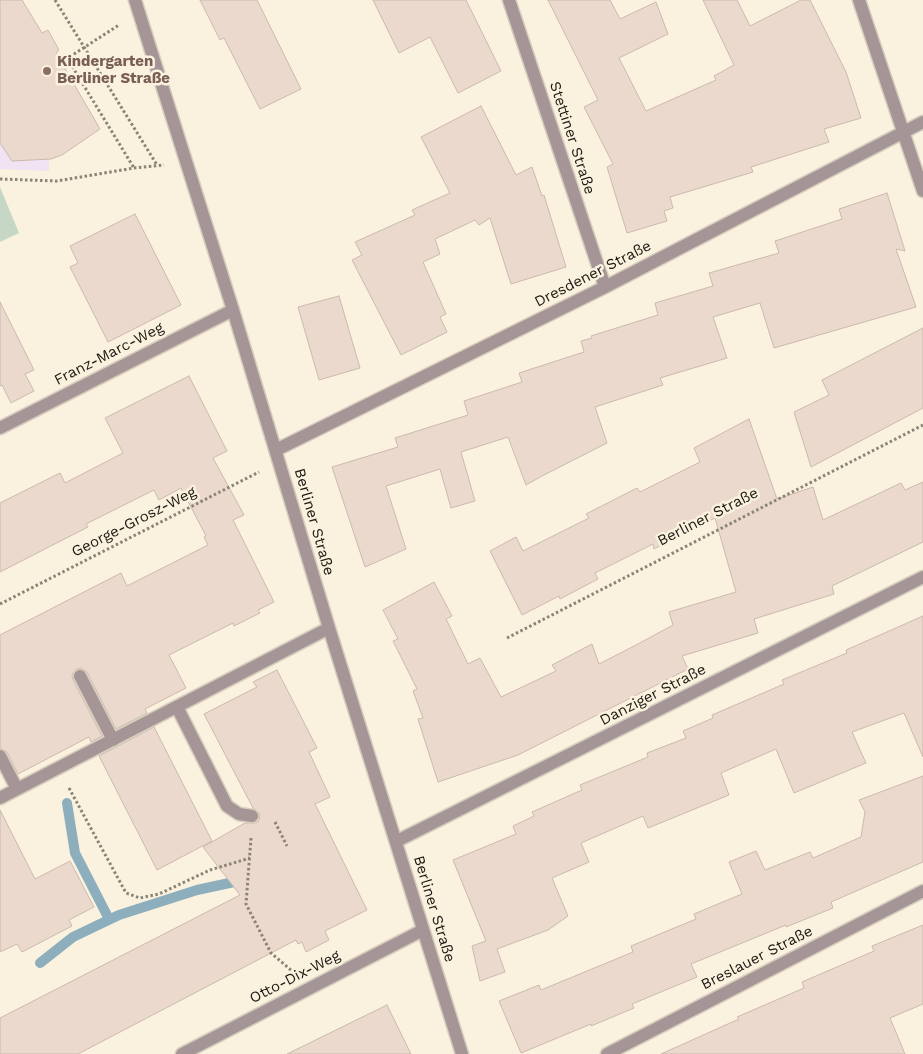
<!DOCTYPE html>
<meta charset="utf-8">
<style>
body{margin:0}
canvas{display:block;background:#faf1de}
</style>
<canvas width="923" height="1054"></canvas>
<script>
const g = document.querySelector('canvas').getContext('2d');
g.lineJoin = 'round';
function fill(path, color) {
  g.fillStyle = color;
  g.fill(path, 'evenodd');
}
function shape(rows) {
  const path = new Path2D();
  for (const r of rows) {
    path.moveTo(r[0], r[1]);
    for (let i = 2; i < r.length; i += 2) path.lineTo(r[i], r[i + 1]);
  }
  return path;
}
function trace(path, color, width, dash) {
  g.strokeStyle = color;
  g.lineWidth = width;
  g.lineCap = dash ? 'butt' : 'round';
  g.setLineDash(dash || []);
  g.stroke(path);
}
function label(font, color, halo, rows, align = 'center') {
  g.font = font + ' "Work Sans",sans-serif';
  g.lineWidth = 5;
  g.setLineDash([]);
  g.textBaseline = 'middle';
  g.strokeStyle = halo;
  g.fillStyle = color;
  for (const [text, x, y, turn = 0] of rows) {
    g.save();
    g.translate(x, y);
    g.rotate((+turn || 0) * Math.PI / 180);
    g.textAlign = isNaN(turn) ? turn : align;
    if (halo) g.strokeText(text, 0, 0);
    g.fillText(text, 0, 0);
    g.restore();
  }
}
fill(shape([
 [0,143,12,161,49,159,49,171,0,169]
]), '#f1e2f4');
fill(shape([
 [0,187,19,233,0,242]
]), '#c6d8c5');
trace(shape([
 [67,803,75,853,109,919],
 [40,963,73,937,119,915,197,890,234,882]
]), '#8dafbd', 10);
const building = shape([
 [0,0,22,0,42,33,48,30,59,50,56,53,100,129,62,155,51,159,12,161,0,143,0,0],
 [200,0,257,0,301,89,260,109,224,38,220,40,200,0],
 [373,0,466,0,501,71,458,93,430,37,399,53,373,0],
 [548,0,610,0,620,19,656,2,668,34,619,58,646,111,716,80,714,76,734,65,703,0,737,0,750,26,801,0,810,0,846,72,861,118,824,129,829,142,751,167,753,172,670,197,673,208,664,211,667,221,627,233,607,167,613,164,584,107,598,100,548,0],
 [481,106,516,175,532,167,542,196,544,195,566,267,511,284,490,218,479,225,475,220,435,239,440,254,423,262,446,314,440,317,447,332,401,355,352,260,362,255,355,242,415,215,412,210,450,193,421,137,481,106],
 [887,193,905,251,896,249,916,307,774,348,760,303,713,317,727,358,660,378,663,385,595,407,607,443,542,476,526,485,508,437,461,452,475,501,451,508,440,469,386,486,406,549,365,567,332,467,398,447,395,438,468,415,464,401,522,382,519,373,584,352,581,341,592,338,591,336,658,315,655,303,713,286,709,273,779,253,775,241,842,219,839,209,887,193],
 [135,214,181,305,108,342,70,267,78,263,70,246,135,214],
 [339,296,360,368,319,380,298,307,339,296],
 [0,302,34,370,25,374,34,391,11,403,2,385,0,386,0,302],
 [923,328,923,408,811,467,794,412,829,395,822,380,923,328],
 [189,376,227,451,213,458,244,515,233,520,274,602,258,610,260,613,234,626,233,623,169,655,186,688,145,709,147,713,116,729,87,672,81,668,76,669,72,675,73,680,102,736,91,742,89,737,18,774,7,752,0,748,0,635,121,573,127,586,208,545,204,537,206,536,181,488,159,500,154,490,86,524,88,527,0,572,0,503,60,473,65,483,123,453,105,418,189,376],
 [749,419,777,499,813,487,823,520,901,483,905,490,923,482,923,542,832,586,834,594,754,619,758,633,682,656,688,669,518,755,438,782,418,719,423,718,413,691,417,689,393,641,398,639,383,610,434,582,452,616,446,619,468,664,480,658,501,697,556,671,552,665,592,644,599,664,636,645,673,625,669,612,736,592,715,518,654,549,653,544,595,573,598,579,560,599,559,596,522,615,490,551,516,537,523,551,589,518,586,514,637,488,640,492,700,462,694,448,749,419],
 [923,616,923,757,904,713,852,732,866,763,794,793,776,749,721,773,729,795,648,828,643,816,581,843,589,862,552,878,568,916,548,930,497,949,505,972,480,981,472,946,486,941,453,860,516,834,513,826,534,816,532,812,582,790,580,785,648,757,647,753,686,738,683,731,713,718,712,715,784,684,782,680,847,653,846,650,923,616],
 [277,670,317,748,309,752,330,797,315,804,367,910,325,931,329,940,306,952,302,942,298,944,296,940,78,1054,0,1054,0,1018,240,895,203,847,245,823,255,823,259,821,260,814,253,808,204,714,257,687,253,682,277,670],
 [154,727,212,841,157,870,99,756,154,727],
 [923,776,923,862,831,902,833,908,786,927,786,925,691,964,697,977,632,1004,634,1008,591,1026,591,1024,521,1053,499,1001,539,985,541,990,633,952,631,946,696,919,694,914,742,894,729,862,756,851,765,870,810,852,813,858,861,837,865,812,859,800,923,776],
 [0,810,35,879,70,861,94,907,69,920,72,926,22,952,17,944,0,952,0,810],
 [923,925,923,1004,890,1018,905,1054,661,1054,739,1019,737,1017,804,988,802,982,874,951,872,946,923,925],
 [387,1005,411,1054,287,1054,387,1005]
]);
fill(building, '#ecd9cd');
trace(building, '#ccb9ae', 1);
const service = shape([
 [80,676,113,740]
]);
const minor = shape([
 [135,0,233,310,329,628,462,1054],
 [509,0,605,287],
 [859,0,923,191],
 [0,428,233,310],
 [276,450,605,287,923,122],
 [177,707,227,806,239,814,252,816],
 [0,756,17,789],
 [0,798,329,628],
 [397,841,923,577],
 [182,1054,423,930],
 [607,1054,923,891]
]);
trace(service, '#d6cebd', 15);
trace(minor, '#d6cebd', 15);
trace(shape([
 [55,0,157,165],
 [67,58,134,168],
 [57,65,119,25],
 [0,179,57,181,134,168,164,165],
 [0,604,259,472],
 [507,638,923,425],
 [69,788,126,893,140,898,159,894,210,870,250,858],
 [275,822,287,846],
 [251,838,246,904,271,953,292,971]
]), '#8a8477', 3, [2.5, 2.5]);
trace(service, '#a59597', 12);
trace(minor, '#a59597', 12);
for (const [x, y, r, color] of [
 [47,71,5,"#8d6e63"]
]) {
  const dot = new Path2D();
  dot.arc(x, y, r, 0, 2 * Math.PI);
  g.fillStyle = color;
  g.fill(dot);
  trace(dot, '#faf1de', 2);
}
label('bold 15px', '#785e54', '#faf1de', [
 ["Kindergarten",57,62],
 ["Berliner Straße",57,79]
], 'left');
label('15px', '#1c1812', '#faf1de', [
 ["Stettiner Straße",572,138,72],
 ["Dresdener Straße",593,274,-27],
 ["Franz-Marc-Weg",109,354,-27],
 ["Berliner Straße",708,517,-27],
 ["George-Grosz-Weg",134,522,-27],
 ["Berliner Straße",314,522,74],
 ["Danziger Straße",653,695,-27],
 ["Berliner Straße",434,909,73],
 ["Breslauer Straße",757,958,-27],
 ["Otto-Dix-Weg",295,977,-27]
]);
</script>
